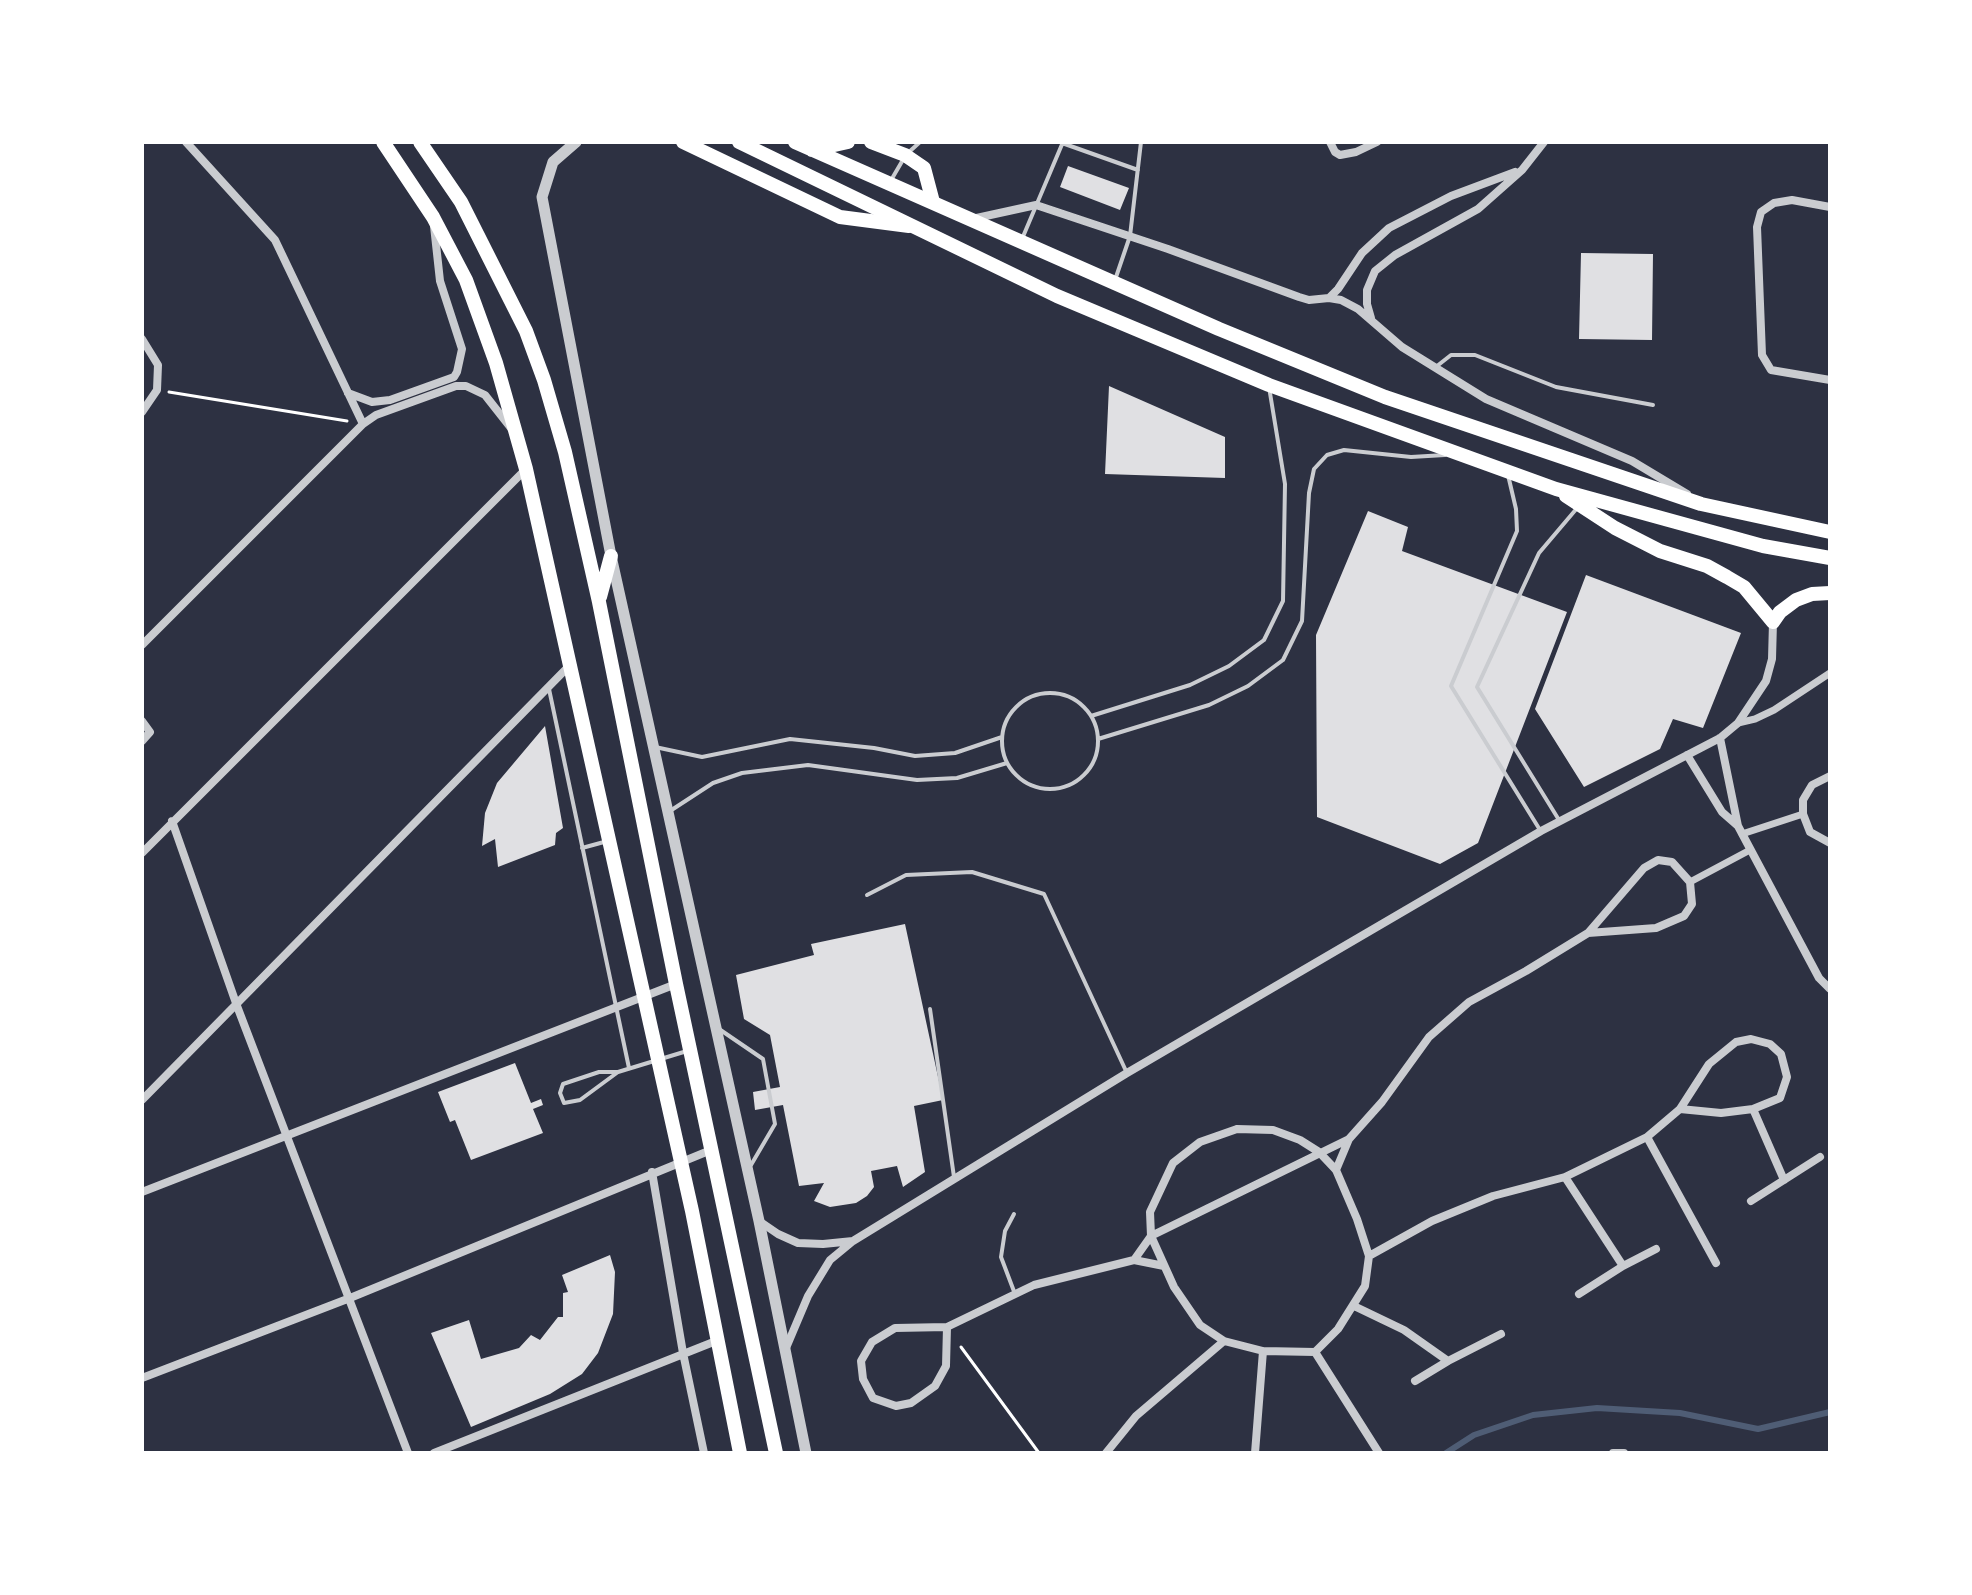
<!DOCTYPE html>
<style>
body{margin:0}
#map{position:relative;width:1972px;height:1595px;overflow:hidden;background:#2d3142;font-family:"PT Sans Narrow",sans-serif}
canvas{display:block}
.frame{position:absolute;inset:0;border:144px solid #fff;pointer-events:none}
</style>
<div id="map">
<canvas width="1972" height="1595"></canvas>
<div class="frame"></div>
</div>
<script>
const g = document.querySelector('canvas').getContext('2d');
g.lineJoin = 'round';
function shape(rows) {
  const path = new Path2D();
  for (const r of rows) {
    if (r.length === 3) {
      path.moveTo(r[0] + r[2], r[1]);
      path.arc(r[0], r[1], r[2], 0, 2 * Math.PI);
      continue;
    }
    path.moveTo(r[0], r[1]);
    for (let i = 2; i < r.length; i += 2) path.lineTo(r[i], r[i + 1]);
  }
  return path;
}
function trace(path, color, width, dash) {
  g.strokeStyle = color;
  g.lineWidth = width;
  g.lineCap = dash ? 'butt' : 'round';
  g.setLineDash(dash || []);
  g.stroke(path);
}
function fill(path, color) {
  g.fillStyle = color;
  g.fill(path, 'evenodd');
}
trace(shape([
 [1446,1453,1474,1435,1533,1415,1597,1408,1680,1413,1758,1429,1830,1412]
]), '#4f5d75', 6);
fill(shape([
 [1068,166,1129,188,1120,210,1060,187],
 [1581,253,1653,254,1652,340,1579,339],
 [1109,386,1225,437,1225,478,1105,474],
 [1368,511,1408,527,1402,551,1567,612,1478,843,1440,864,1317,817,1316,635],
 [1586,575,1741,633,1703,728,1673,719,1660,749,1584,787,1535,709],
 [545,726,563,828,556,833,555,845,498,867,495,839,482,846,485,813,497,783],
 [905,924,943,1100,914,1106,925,1172,903,1187,897,1166,871,1171,874,1187,867,1196,856,1203,830,1207,814,1201,824,1183,799,1186,783,1105,755,1110,753,1092,780,1087,770,1035,744,1019,736,975,814,955,811,944],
 [515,1063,531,1103,541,1099,543,1105,533,1109,543,1133,471,1160,455,1120,450,1122,438,1092],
 [610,1255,615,1272,613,1314,598,1353,582,1374,550,1394,471,1427,431,1333,469,1320,481,1359,519,1348,531,1335,540,1340,558,1317,563,1317,563,1293,568,1292,562,1275]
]), '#e0e0e3');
trace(shape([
 [169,392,347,421],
 [961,1347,1039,1453]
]), '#fff', 3);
trace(shape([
 [1062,143,1138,170],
 [909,152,920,142],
 [890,182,904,158],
 [1022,239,1063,142],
 [1115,280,1130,236,1141,142],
 [1437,366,1451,355,1475,355,1556,387,1653,405],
 [1508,475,1516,509,1517,531,1451,686,1540,830],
 [549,689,629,1068],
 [1050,741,48],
 [1091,716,1190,685,1229,666,1264,640,1283,601,1285,484,1269,387],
 [1098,739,1209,705,1248,686,1283,660,1302,621,1309,493,1314,469,1327,455,1344,450,1411,457,1445,455],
 [655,747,702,757,790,739,874,748,915,756,955,753,1002,737],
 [670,811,713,783,742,773,808,765,917,780,957,778,1007,763],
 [1559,820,1477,687,1539,553,1578,507],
 [582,848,604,842],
 [867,895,906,875,972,872,1044,894,1126,1071],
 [930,1009,954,1177],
 [719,1029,763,1059,775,1124,751,1165],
 [618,1072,580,1100,564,1103,560,1093,563,1084,599,1072,618,1072,687,1051],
 [1014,1214,1005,1231,1001,1257,1015,1294]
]), '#caccd0', 4);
trace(shape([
 [1738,723,1755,719,1774,710,1830,673],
 [1742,834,1803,814],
 [1690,882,1750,850]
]), '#caccd0', 7);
trace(shape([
 [186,142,275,240,363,424],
 [1330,142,1335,152,1340,155,1356,152,1377,142],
 [1830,207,1792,200,1774,203,1761,212,1757,227,1762,355,1771,370,1830,380],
 [972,219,1036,205,1168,249,1299,297,1309,300,1329,298,1341,300,1358,309,1402,347,1486,399,1632,461,1687,494],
 [1329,298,1338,289,1362,253,1389,228,1451,196,1515,172],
 [1371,318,1367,304,1367,290,1375,271,1395,255,1478,209,1522,170,1544,142],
 [142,339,158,365,157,390,142,412],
 [348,393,372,402,390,400,454,377,457,372,462,349,440,281,434,226],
 [142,645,363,424,376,415,456,386,466,386,485,395,511,428],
 [142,721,150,732,142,741],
 [1720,738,1738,826,1819,978,1830,989],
 [1687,755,1722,812,1738,826],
 [1830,776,1812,785,1803,800,1803,814,1810,832,1830,843],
 [172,821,237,1006,408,1453],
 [142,853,526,469],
 [142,1100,571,664],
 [1753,1109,1784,1180],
 [1237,1129,1273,1130,1300,1140,1319,1152,1336,1170,1357,1219,1369,1256,1365,1286,1338,1329,1315,1352,1263,1351,1224,1341,1200,1325,1174,1287,1151,1236,1150,1212,1173,1163,1200,1142,1237,1129],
 [1647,1137,1716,1263],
 [1336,1170,1349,1139,1382,1102,1429,1037,1469,1002,1526,971,1588,933,1644,868,1658,860,1672,862,1690,882,1692,904,1684,916,1656,928,1588,933],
 [652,1172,683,1353,704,1453],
 [1565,1177,1623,1266],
 [142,1192,676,984],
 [1751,1201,1820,1157],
 [759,1221,778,1234,798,1243,823,1244,853,1241,830,1260,808,1296,786,1348],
 [853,1241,1127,1073,1541,831,1720,738,1738,723,1766,681,1772,659,1773,622],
 [1369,1256,1432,1221,1493,1196,1565,1177,1647,1137,1680,1109,1709,1064,1736,1042,1751,1039,1770,1044,1781,1054,1787,1077,1780,1098,1753,1109,1721,1113,1680,1109],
 [1134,1260,1151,1236,1349,1139],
 [1579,1294,1623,1266,1656,1249],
 [1354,1306,1404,1330,1448,1361],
 [947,1327,946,1366,935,1386,911,1403,896,1406,873,1398,863,1379,861,1361,872,1342,895,1328,947,1327,1034,1285,1134,1260,1164,1266],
 [1315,1352,1379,1453],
 [142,1378,350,1298,711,1150],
 [1415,1381,1448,1361,1501,1334],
 [434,1453,716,1341],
 [1106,1453,1136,1416,1224,1341],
 [1255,1453,1263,1351],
 [1613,1453,1624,1453]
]), '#caccd0', 8);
trace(shape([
 [576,142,553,162,542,197,611,556,759,1221,806,1453]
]), '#caccd0', 11);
trace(shape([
 [683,142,840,217,909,226],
 [871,142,905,155,924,168,933,202]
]), '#fff', 14);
trace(shape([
 [383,142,433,217,466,280,496,363,526,469,692,1211,740,1453],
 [420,142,461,202,526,331,544,380,565,452,599,602,676,984,776,1453],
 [739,142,1057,296,1269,385,1556,489,1763,546,1830,558],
 [795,142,1219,329,1385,397,1701,504,1830,532],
 [812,150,848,142],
 [1566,496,1615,528,1660,551,1707,566,1727,577,1744,587,1773,622,1780,612,1796,600,1812,594,1830,593],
 [600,597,611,556]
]), '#fff', 14);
</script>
